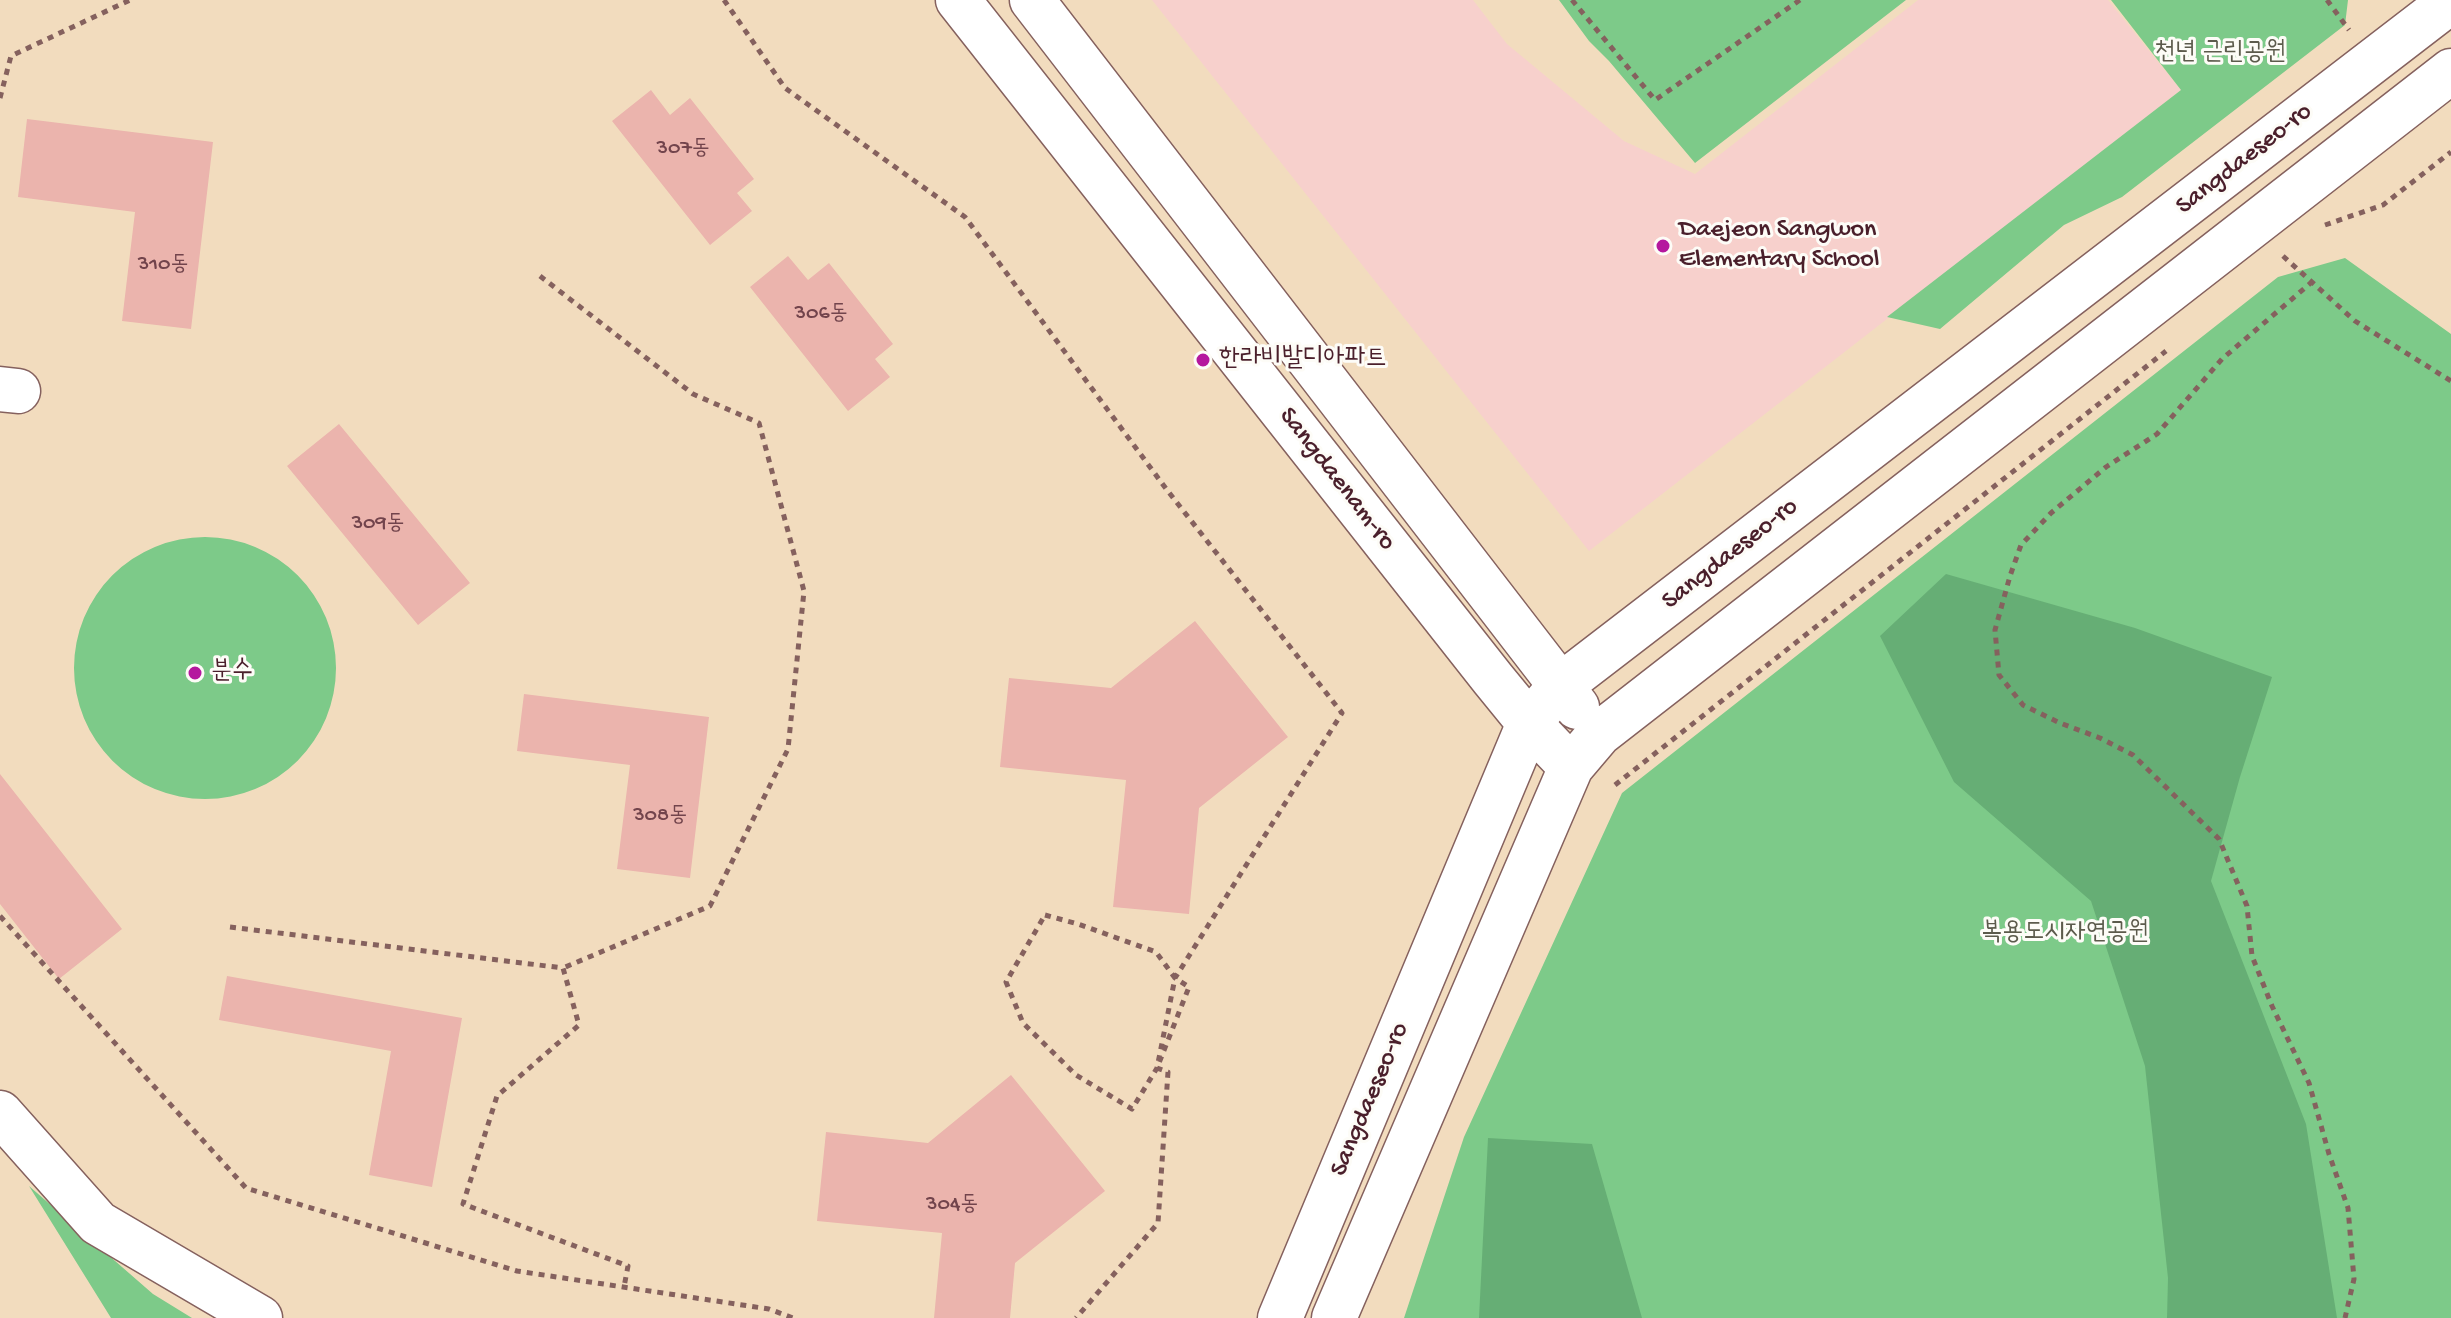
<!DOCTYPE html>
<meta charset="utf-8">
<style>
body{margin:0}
canvas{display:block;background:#f2dcbe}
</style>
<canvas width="2451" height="1318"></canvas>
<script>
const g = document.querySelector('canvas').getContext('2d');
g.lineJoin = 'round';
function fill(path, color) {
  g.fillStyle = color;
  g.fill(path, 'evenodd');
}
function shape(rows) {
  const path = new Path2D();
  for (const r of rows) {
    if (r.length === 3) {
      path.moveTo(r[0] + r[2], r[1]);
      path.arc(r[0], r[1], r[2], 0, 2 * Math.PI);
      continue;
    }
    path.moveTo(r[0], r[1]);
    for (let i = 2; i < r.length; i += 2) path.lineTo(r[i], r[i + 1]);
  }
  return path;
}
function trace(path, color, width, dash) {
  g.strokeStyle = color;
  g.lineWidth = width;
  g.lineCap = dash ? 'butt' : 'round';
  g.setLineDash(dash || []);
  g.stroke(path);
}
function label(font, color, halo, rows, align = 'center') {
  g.font = font + ' "Gochi Hand","Poor Story",sans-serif';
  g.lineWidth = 6;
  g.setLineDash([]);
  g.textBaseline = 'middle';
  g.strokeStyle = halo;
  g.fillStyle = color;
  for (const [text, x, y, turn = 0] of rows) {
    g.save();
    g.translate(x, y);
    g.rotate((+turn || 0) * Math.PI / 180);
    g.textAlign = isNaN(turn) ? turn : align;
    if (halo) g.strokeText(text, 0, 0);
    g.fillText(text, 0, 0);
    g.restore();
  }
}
fill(shape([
 [1152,0,1473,0,1507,44,1624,141,1695,174,1918,0,2108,0,2181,90,1589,551]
]), '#f7d0cc');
fill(shape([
 [1559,0,1906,0,1695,163,1609,61,1589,41],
 [2111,0,2348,0,2345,25,2122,197,2064,225,1940,329,1887,317,2181,90],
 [2345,258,2451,334,2451,1318,1404,1318,1464,1137,1622,793,2278,277],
 [205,668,131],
 [29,1186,153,1294,192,1318,111,1318]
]), '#7dca89');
fill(shape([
 [1946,574,2135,628,2272,677,2240,777,2211,881,2306,1124,2337,1318,2167,1318,2168,1278,2145,1066,2091,901,1954,782,1880,636],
 [1488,1138,1592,1144,1642,1318,1479,1318]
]), '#66ae75');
fill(shape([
 [651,90,670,115,690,98,754,179,737,193,752,211,710,245,612,121],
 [27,119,213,142,191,329,122,321,135,212,18,197],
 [788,256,808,280,829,263,893,344,875,359,890,377,848,411,750,287],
 [339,424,470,583,418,625,287,466],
 [1195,621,1288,737,1199,808,1189,914,1113,907,1126,780,1000,767,1009,678,1111,688],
 [524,694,709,717,690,878,617,869,630,765,517,751],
 [0,774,122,929,59,979,0,904],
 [227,976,462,1018,432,1187,369,1175,391,1051,219,1020],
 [1011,1075,1105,1191,1015,1263,1010,1318,934,1318,942,1233,817,1221,826,1132,928,1143]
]), '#ebb4ad');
const minor = shape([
 [958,0,1493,679,1529,723,1571,767],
 [1032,0,1577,707],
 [0,389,18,391],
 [1560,686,2451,1],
 [0,1113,98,1223,260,1318],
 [1280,1318,1529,723],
 [1334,1318,1571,767,1599,734,2451,71]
]);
const major = shape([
 [1529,723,1560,686]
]);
trace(minor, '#85615e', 47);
trace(major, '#85615e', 47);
trace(shape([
 [724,0,785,88,965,217,1167,490,1342,713,1175,978,1189,987,1157,1068,1168,1072,1158,1223,1076,1318],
 [1572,0,1655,100,1800,0],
 [2327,0,2349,30],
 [0,98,11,56,130,0],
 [2325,225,2383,205,2451,152],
 [2283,256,2355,321,2451,381],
 [540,276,693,394,759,423,804,591,788,749,710,906,563,968],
 [2313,281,2222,359,2157,434,2106,467,2051,513,2021,545,2010,576,1995,630,1999,675,2023,705,2060,723,2100,738,2133,755,2219,839,2247,906,2252,956,2272,1006,2309,1083,2329,1154,2348,1208,2354,1279,2345,1318],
 [1615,785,2166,351],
 [1045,915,1078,924,1156,952,1175,978,1157,1068,1132,1109,1076,1075,1023,1023,1006,982,1045,915],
 [0,916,246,1188,517,1271,769,1309,793,1318],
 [230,927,563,968,579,1025,497,1096,463,1204,628,1266,624,1287]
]), '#85615e', 5, [6, 6]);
trace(minor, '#fff', 44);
trace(major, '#fff', 44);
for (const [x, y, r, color] of [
 [1663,246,8,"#b5179e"],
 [1203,360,8,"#b5179e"],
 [195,673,8,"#b5179e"]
]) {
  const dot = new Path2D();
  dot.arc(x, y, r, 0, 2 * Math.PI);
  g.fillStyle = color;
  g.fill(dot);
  trace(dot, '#fdfcf7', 3);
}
label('22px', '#72444c', null, [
 ["307동",683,150],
 ["310동",163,266],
 ["306동",821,315],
 ["309동",378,525],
 ["308동",660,817],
 ["304동",952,1206]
]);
label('26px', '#5c5b4c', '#fdfcf7', [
 ["천년 근린공원",2220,54],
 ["복용도시자연공원",2065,934]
]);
label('26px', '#4a1f2b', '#fdfcf7', [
 ["Sangdaeseo-ro",2245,160,-38],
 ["Sangdaenam-ro",1336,480,52],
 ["Sangdaeseo-ro",1731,555,-38],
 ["Sangdaeseo-ro",1371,1100,-67]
]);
label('26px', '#4a1f2b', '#fdfcf7', [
 ["Daejeon Sangwon",1679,231],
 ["Elementary School",1679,261],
 ["한라비발디아파트",1219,360],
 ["분수",211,673]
], 'left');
</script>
